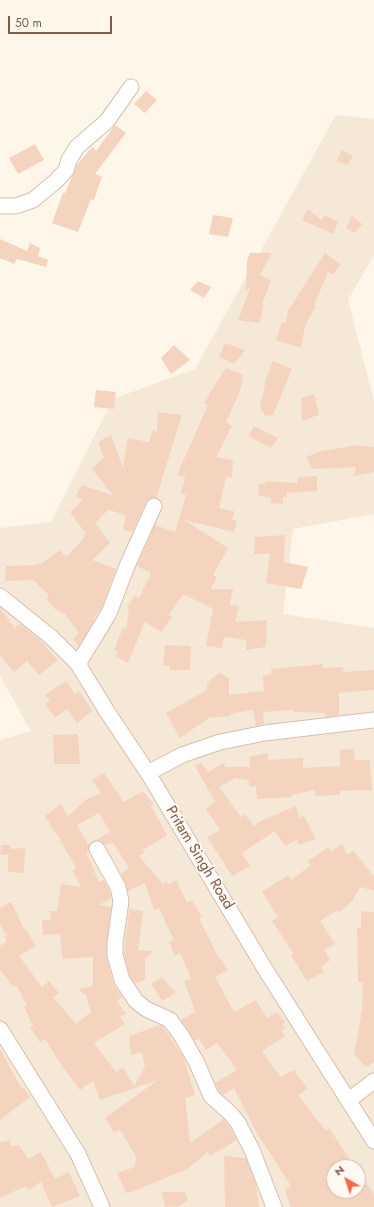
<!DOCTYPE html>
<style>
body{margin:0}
#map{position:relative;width:374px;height:1207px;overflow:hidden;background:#fef6e9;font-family:Jost,sans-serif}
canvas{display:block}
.north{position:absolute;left:326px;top:1159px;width:40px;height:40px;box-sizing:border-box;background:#fff9f1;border:1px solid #cabaae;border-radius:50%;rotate:321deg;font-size:11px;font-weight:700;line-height:16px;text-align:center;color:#7b5b4a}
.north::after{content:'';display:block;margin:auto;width:14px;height:18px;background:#ef6b47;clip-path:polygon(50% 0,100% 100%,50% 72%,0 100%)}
.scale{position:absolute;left:8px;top:16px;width:104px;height:18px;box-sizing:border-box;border:2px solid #7b5b4a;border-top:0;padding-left:5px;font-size:12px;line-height:14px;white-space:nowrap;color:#7b5b4a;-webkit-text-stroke:3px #fff9f1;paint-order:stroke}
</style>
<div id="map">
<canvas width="374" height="1207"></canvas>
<div class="north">N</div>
<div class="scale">50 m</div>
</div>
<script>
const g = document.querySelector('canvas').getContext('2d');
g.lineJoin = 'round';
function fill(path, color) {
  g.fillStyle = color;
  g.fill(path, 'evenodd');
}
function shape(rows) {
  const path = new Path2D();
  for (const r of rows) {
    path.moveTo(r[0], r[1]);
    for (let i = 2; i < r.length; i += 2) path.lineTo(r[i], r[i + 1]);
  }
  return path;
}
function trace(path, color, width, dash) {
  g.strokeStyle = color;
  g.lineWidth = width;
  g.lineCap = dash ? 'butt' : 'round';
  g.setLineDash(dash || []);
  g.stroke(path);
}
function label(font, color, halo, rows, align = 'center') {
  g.font = font + ' Jost,sans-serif';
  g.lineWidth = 4;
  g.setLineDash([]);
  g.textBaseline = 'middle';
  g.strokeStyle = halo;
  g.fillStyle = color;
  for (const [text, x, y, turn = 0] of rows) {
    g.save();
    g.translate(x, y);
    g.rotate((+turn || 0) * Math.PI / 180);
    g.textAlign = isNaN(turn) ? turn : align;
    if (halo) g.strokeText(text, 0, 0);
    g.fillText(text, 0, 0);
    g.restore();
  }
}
fill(shape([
 [336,115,374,119,374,255,348,300,374,401,374,514,293,529,283,614,374,628,374,1207,0,1207,0,740,31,731,0,676,0,528,51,522,113,399,195,369],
 [334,1167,358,1167,358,1191,334,1191]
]), '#f6e8d7');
fill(shape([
 [146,91,157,100,145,113,134,104],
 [115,125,126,133,95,174,102,177,94,200,91,199,78,232,52,223,63,193,65,193,77,165,92,147,96,151],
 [35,144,44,160,18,174,9,158],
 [342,150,353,156,348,165,337,161],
 [308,209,321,220,325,215,338,222,333,234,302,220],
 [213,215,233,218,228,237,209,234],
 [352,216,362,224,355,233,346,228],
 [0,239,27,251,30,243,40,248,38,256,48,260,46,267,17,259,14,264,0,258],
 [250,253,272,253,260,275,271,281,262,304,264,305,259,323,238,320,251,286,246,291,247,260],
 [325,253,340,264,333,275,328,272,314,305,316,306,305,326,301,348,276,340,282,322,286,323,288,311],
 [198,281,211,287,204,298,190,290],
 [225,343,245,350,234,364,219,357],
 [174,345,190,360,171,374,161,358],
 [273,361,292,369,273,415,265,416,260,407,266,379],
 [226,368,243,375,240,391,226,422,232,426,216,457,233,460,232,478,226,476,219,508,234,511,232,520,237,521,234,532,184,520,228,548,213,575,217,577,211,589,233,589,230,605,239,606,235,622,267,620,266,647,246,650,246,640,224,637,222,648,206,646,213,609,183,594,169,615,172,617,161,632,145,622,128,663,115,656,118,652,114,650,123,628,126,629,129,609,127,608,134,596,139,598,151,573,137,566,155,525,175,532,186,495,181,494,185,477,177,475,208,405,205,404,210,392],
 [96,390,116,392,114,409,94,407],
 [314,394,319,415,302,421,301,398],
 [158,412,182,415,156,498,149,499,146,502,132,532,123,530,126,515,108,510,95,523,110,543,92,560,116,569,101,609,93,619,94,621,79,646,73,639,79,633,65,614,56,610,46,598,49,595,33,580,5,581,6,566,36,565,42,563,60,550,66,557,84,538,83,536,86,534,70,512,83,500,76,497,82,485,114,496,92,469,104,458,98,442,111,435,123,468,128,438,149,442,153,430,157,432],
 [254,426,278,438,271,448,248,436],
 [358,445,374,447,374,472,354,476,356,467,312,469,306,457,321,451],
 [317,476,317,491,287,493,287,497,283,497,283,504,270,503,271,498,258,495,259,483,265,484,265,481,297,483,298,477],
 [285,535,284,562,308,567,301,589,266,583,270,554,254,554,255,537],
 [0,608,15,628,20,624,41,641,58,660,39,675,27,661,14,672,0,655],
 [165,645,191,646,190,670,170,670,170,666,163,666],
 [323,664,323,668,344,667,343,672,374,670,374,690,339,693,339,715,325,717,326,713,294,712,294,710,263,712,264,724,256,726,253,710,230,714,230,716,209,718,180,738,166,713,207,690,207,683,219,673,229,678,229,695,264,691,263,676,272,674,271,669],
 [66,681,75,694,79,691,92,711,77,723,67,709,55,718,45,704,50,701,45,695],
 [78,734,80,764,54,764,53,735],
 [354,749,355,760,370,760,372,790,340,791,340,795,316,796,314,790,291,795,292,797,257,799,256,786,250,787,248,780,235,778,219,787,241,817,245,814,254,826,258,822,296,806,300,818,304,816,316,839,298,845,297,840,285,846,275,831,242,853,250,866,232,876,207,837,220,830,206,809,215,802,195,766,201,762,208,772,223,763,226,767,250,767,249,757,268,753,268,760,303,758,303,768,340,766,340,750],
 [104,773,124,802,143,791,154,805,151,806,167,835,143,850,144,853,139,856,163,884,166,881,169,884,176,880,187,902,192,900,202,917,199,919,217,954,228,970,215,977,234,1012,256,1000,267,1018,277,1012,285,1022,282,1025,286,1027,282,1031,285,1036,262,1051,281,1077,294,1070,308,1089,298,1095,326,1131,329,1128,355,1167,334,1167,334,1191,358,1191,358,1172,374,1194,374,1207,291,1207,285,1190,291,1186,255,1130,234,1088,223,1095,219,1091,215,1083,237,1070,217,1043,206,1050,199,1039,195,1041,181,1020,194,1012,196,1014,184,981,191,978,180,953,175,956,169,942,174,940,159,908,154,910,145,883,128,891,121,874,129,868,113,843,105,845,101,841,94,841,110,832,99,813,77,825,88,844,92,842,89,845,89,851,86,852,99,882,104,880,109,890,111,899,99,905,111,907,106,955,113,983,122,997,117,1001,126,1014,120,1016,125,1024,94,1043,116,1072,123,1068,134,1086,145,1067,142,1052,131,1055,129,1036,160,1025,163,1027,183,1056,195,1095,185,1098,190,1143,224,1119,237,1140,210,1156,208,1152,187,1169,132,1192,126,1193,117,1173,135,1167,136,1156,120,1130,114,1133,105,1118,158,1080,100,1100,93,1081,80,1090,62,1066,45,1039,40,1042,30,1027,33,1025,24,1007,27,1005,16,985,14,987,0,970,0,946,7,941,5,937,7,936,0,925,0,908,11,902,24,929,26,930,36,946,19,956,42,987,49,981,59,993,53,997,76,1024,91,1012,86,995,78,989,93,986,93,957,62,959,60,934,43,935,42,920,51,920,50,911,57,911,61,884,81,887,73,871,76,868,57,834,56,834,45,816,61,804,68,816,87,799,101,793,92,780],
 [342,843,347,854,354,851,374,877,374,891,360,887,352,901,340,912,338,910,320,921,335,944,324,950,330,960,321,967,324,972,307,981,291,955,293,953,272,921,278,917,262,892,288,875,291,880,311,865,308,861,329,847,331,852],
 [1,845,10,845,11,849,25,848,24,873,8,872,8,855,0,855],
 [129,909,143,911,138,950,153,951,145,959,145,980,135,983,130,976,124,954],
 [361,911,374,912,374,1062,366,1067,354,1054,362,1010,363,982,358,982,357,928,361,927],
 [162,977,176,993,162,1001,151,984],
 [0,1049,22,1089,24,1088,30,1097,0,1120],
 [10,1140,11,1146,19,1145,28,1159,41,1152,55,1179,69,1172,80,1196,52,1207,41,1182,29,1190,26,1186,0,1198,0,1142],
 [224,1156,246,1158,256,1185,259,1207,225,1207],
 [162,1192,185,1192,188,1200,179,1206,165,1207]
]), '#f5d4bf');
const minor = shape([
 [0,206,16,206,33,200,57,180,66,170,69,160,77,147,107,121,131,87],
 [0,596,51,637,78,664,106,710,148,773,265,969,374,1141],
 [78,664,109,613,127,566,154,506],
 [148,773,182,755,220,742,265,733,374,720],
 [97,849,118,887,121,901,115,943,115,955,122,980,136,1001,146,1009,170,1020,181,1035,197,1063,211,1096,231,1114,238,1123,252,1150,274,1207],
 [0,1029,78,1154,102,1207],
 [349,1100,374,1081]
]);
trace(minor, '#d4bfb0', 17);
trace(minor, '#fff', 15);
label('15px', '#7b5b4a', '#fff9f1', [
 ["Pritam Singh Road",199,858,59]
]);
</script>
